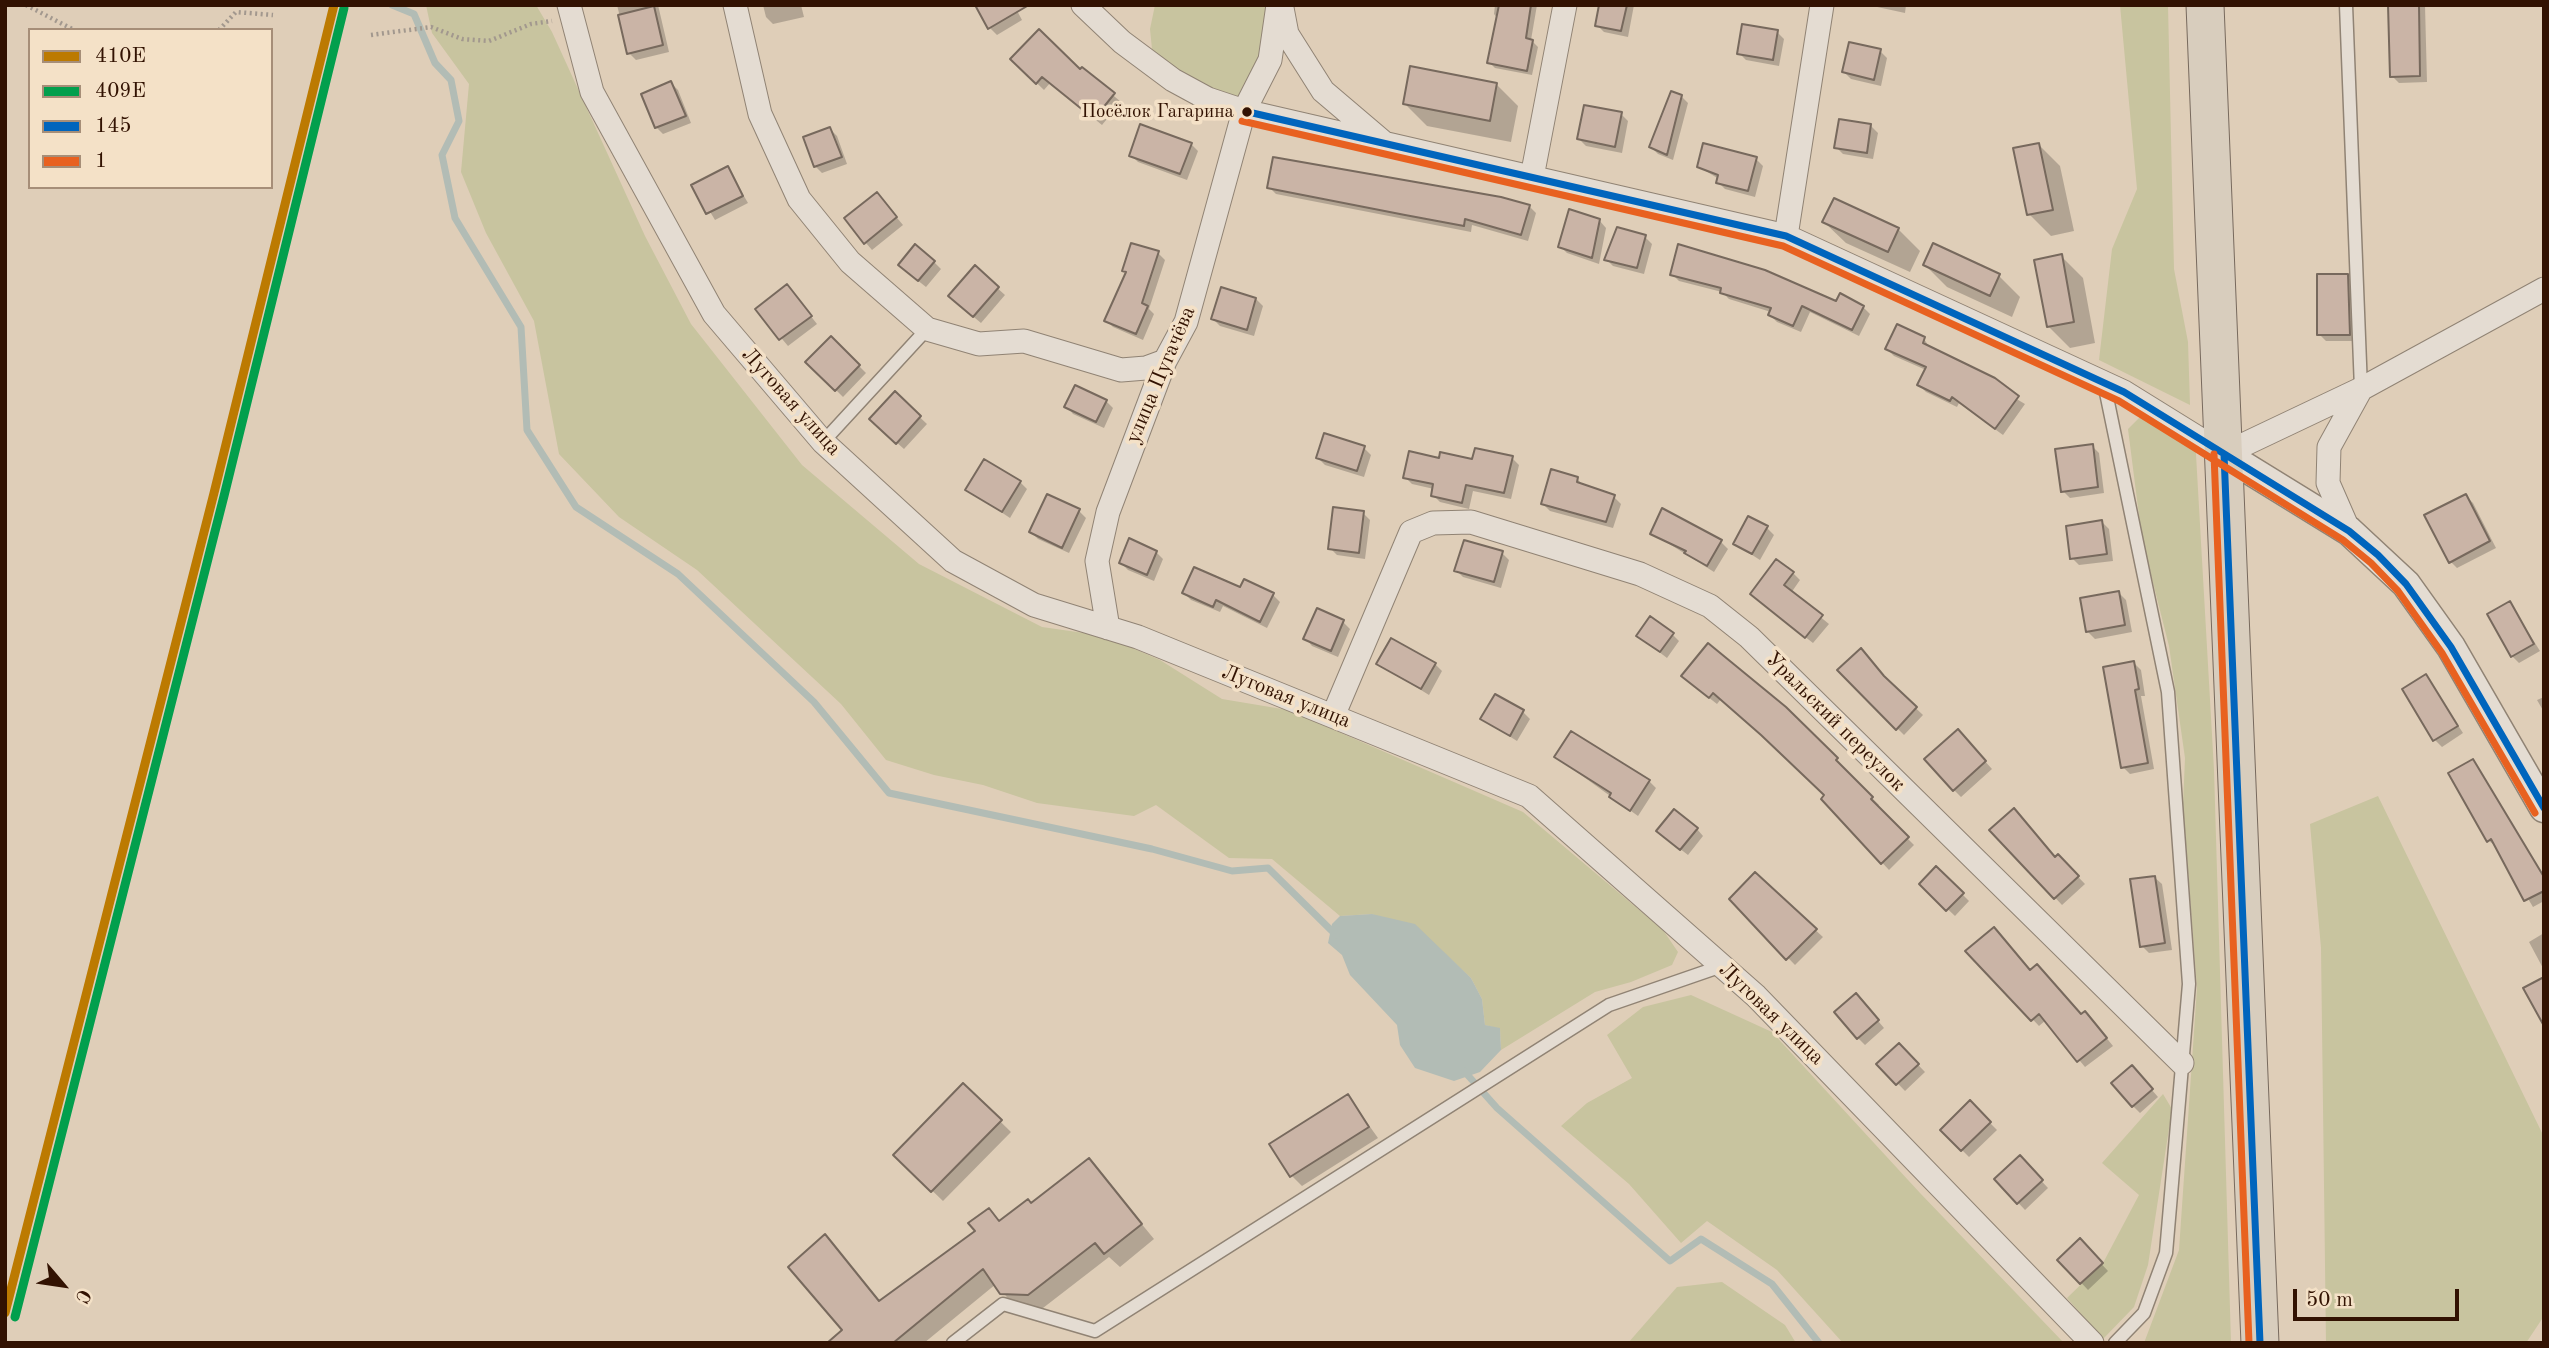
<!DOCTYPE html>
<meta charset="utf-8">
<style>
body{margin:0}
#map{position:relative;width:2549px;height:1348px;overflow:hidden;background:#dfceb8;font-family:"Old Standard TT",serif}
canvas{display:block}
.frame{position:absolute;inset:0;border:7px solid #321202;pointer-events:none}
.legend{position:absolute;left:28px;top:28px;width:245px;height:161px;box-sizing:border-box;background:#f4e1c7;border:2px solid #a68e78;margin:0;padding:9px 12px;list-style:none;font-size:21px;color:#321202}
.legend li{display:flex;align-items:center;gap:14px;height:35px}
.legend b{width:35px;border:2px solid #a68e78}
.north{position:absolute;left:28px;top:1250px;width:70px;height:70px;-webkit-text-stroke:5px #f4e1c7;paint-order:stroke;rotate:119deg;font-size:19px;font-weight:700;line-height:28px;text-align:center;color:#321202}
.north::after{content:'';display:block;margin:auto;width:24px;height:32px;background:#321202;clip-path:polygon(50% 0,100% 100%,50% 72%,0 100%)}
.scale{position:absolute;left:2293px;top:1289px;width:166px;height:32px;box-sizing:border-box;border:4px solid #321202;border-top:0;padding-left:9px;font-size:21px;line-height:24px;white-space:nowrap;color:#321202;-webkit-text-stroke:5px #f4e1c7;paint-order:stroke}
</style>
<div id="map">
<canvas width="2549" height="1348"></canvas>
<div class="frame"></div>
<ul class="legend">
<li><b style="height:9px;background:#bc7a01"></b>410E</li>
<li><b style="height:9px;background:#029f4d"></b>409E</li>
<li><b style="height:9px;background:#0065bd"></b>145</li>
<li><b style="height:9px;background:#e86120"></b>1</li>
</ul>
<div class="north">С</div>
<div class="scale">50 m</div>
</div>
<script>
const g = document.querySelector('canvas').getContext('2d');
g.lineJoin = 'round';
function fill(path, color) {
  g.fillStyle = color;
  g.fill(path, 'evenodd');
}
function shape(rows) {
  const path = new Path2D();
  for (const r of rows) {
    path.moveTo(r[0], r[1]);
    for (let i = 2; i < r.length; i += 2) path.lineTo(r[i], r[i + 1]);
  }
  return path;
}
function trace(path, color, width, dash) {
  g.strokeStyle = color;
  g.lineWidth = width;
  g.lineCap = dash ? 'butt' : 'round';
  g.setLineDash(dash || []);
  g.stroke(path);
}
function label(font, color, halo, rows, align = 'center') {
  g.font = font + ' "Old Standard TT",serif';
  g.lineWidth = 7;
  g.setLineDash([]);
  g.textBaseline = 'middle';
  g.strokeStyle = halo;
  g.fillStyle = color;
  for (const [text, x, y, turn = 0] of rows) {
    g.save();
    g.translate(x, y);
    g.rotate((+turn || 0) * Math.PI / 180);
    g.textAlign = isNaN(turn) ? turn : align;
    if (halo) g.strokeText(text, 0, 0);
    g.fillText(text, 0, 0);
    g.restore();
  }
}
fill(shape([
 [426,5,536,5,552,32,645,236,691,324,802,465,919,564,1042,627,1105,636,1160,660,1222,699,1288,710,1523,812,1663,930,1678,952,1672,965,1631,982,1595,992,1501,1050,1500,1029,1485,1025,1482,999,1471,978,1448,957,1372,914,1340,916,1272,859,1229,858,1156,805,1134,816,1037,803,983,785,934,775,886,760,841,704,697,570,619,517,559,454,534,321,486,233,461,172,469,84,432,33],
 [1155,5,1269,5,1268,39,1243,100,1223,94,1173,68,1152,49,1150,29],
 [2120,5,2168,5,2174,269,2188,342,2190,405,2099,360,2112,249,2137,189],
 [2141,416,2195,437,2214,770,2231,1343,2144,1343,2179,1250,2197,988,2183,805,2185,758,2169,646,2142,539,2128,429],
 [2378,796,2544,1137,2544,1316,2526,1343,2326,1343,2321,948,2310,824],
 [1691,995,1772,1032,1920,1193,2064,1343,1843,1343,1777,1270,1707,1221,1681,1243,1629,1184,1561,1126,1587,1103,1632,1078,1607,1035,1643,1007],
 [2163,1094,2172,1109,2148,1265,2134,1307,2103,1339,2067,1298,2103,1263,2139,1195,2102,1163],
 [1722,1282,1785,1325,1796,1343,1628,1343,1677,1287]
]), '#c8c49f');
fill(shape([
 [1372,914,1415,924,1471,978,1482,999,1485,1025,1500,1028,1501,1050,1480,1072,1454,1081,1415,1068,1400,1045,1397,1025,1350,975,1342,955,1328,943,1332,924,1340,916]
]), '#b2bcb5');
fill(shape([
 [617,5,658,5,669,52,636,60,629,53],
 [763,5,801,5,804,17,773,24,766,17],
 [1014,5,1022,20,997,35,990,28],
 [1495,5,1537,5,1531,40,1538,47,1532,75,1495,68,1489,62,1498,19,1494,14],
 [1601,5,1634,5,1628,37,1604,32,1597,25],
 [1868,5,1906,5,1905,13],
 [2390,5,2425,5,2427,82,2399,83,2392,76],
 [1777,32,1784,39,1779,66,1746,60,1739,53],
 [1880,51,1887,58,1881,86,1851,79,1844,72],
 [1012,59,1080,71,1082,69,1121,102,1102,125,1050,83,1044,90],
 [671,83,678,90,691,123,663,134,656,127],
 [1496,84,1518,106,1511,142,1427,126,1405,104],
 [1681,96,1688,103,1673,160,1658,154,1651,147],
 [1621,114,1628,121,1622,153,1586,146,1579,139],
 [1871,126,1878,133,1873,159,1843,154,1836,147],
 [830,129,837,136,847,164,822,173,815,166],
 [1191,144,1198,151,1187,180,1138,162,1131,155],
 [2039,145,2060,166,2074,231,2051,236,2029,214],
 [1756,159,1763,166,1755,197,1725,189,1718,182,1719,179,1699,167],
 [728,169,748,203,715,220,694,185],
 [1269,187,1529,206,1536,213,1528,241,1472,225,1471,232,1276,194],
 [883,201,903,225,872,250,866,243],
 [1599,220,1606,228,1599,264,1567,253,1560,246],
 [1824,222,1898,229,1920,251,1910,272,1846,243],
 [1645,237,1652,244,1644,274,1613,266,1606,259],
 [1158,253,1165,260,1149,309,1154,314,1143,340,1113,327,1106,320,1127,273,1124,270],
 [2061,256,2083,278,2095,343,2070,348,2048,326],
 [934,262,941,269,926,287,907,272],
 [1925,265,1999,276,2020,297,2012,317,1947,287],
 [975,268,1005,295,981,323,957,303],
 [1672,274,1863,307,1870,314,1859,336,1810,312,1801,332,1777,322,1770,315,1771,312,1729,299,1722,292,1679,281],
 [2347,276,2354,283,2356,341,2326,341,2319,334],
 [787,286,817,324,788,346,757,309],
 [1256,299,1263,306,1254,336,1220,326,1213,319],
 [831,338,866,373,843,397,808,362],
 [1924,339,1930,348,2025,404,2003,435,1959,403,1957,407,1926,392,1919,385,1926,370,1894,356,1887,349],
 [895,394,927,424,904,449,878,426],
 [1106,401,1113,408,1104,428,1073,414,1067,407],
 [2092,446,2099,453,2104,493,2070,498,2063,491],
 [1364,448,1371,455,1364,477,1325,465,1318,458],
 [1512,458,1519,465,1511,499,1473,491,1469,509,1440,502,1433,495,1434,489,1412,484,1405,477,1440,460,1473,462],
 [1577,479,1584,486,1614,497,1621,504,1613,528,1550,511,1543,504],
 [1020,482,1027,489,1010,518,968,490],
 [2466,496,2473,503,2496,548,2457,568,2450,561],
 [1079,511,1086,518,1069,553,1038,539,1031,532],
 [1363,513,1370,520,1365,559,1337,555,1330,548],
 [2102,522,2109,529,2113,561,2079,565,2072,558],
 [1767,528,1774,535,1760,560,1735,544],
 [1652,533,1721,542,1728,549,1714,572],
 [1156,552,1163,559,1154,581,1128,570,1121,563],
 [1502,553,1509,560,1501,588,1463,577,1456,570],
 [1793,573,1800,580,1791,593,1829,624,1813,643,1759,601],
 [1184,593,1273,595,1280,602,1267,628,1223,606,1220,612,1191,600],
 [2119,593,2126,600,2132,632,2095,639,2088,632],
 [2510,603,2540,651,2519,663,2512,656],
 [1318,610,1343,622,1350,629,1338,657,1312,646,1306,639],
 [1672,634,1679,641,1667,658,1638,636],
 [2134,663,2141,670,2145,696,2141,696,2154,769,2130,774,2123,767],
 [1379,664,1435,664,1442,671,1429,695],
 [1839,670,1889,683,1923,715,1904,735],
 [2426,676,2463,733,2442,747,2435,740],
 [1690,683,1784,708,1843,767,1842,768,1879,805,1876,807,1914,845,1889,870,1823,799,1827,796,1770,741,1721,699,1717,704],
 [2544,697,2544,712,2537,700],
 [1523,712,1530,719,1517,741,1482,719],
 [1964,738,1992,769,1961,797,1954,790],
 [1556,757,1649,781,1656,788,1638,816],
 [2473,761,2544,876,2544,901,2533,907,2497,847,2489,841],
 [1697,829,1703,836,1688,855,1666,838],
 [1992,830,2056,858,2058,856,2085,884,2062,905],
 [1936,868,1969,901,1955,916,1921,884],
 [1755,875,1823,937,1795,965,1731,899],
 [2154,877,2162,884,2172,950,2149,953,2142,946],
 [2544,933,2544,970,2529,942],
 [1968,951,2031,972,2082,1016,2092,1020,2113,1046,2085,1067,2046,1020,2039,1026],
 [1863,1003,1884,1028,1865,1045,1858,1038],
 [1899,1045,1925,1072,1905,1091,1879,1064],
 [2138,1074,2158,1097,2140,1113,2133,1106],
 [963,1085,1011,1132,943,1201,895,1155],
 [1348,1096,1378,1138,1302,1186,1292,1176],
 [1970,1103,1997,1130,1969,1157,1942,1130],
 [2020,1158,2048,1188,2025,1210,1996,1179],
 [1089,1160,1154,1239,1120,1267,1109,1257,1043,1308,1016,1308,996,1284,924,1343,830,1343,844,1331,825,1236,881,1302,978,1231,989,1210,1001,1222,1032,1205],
 [2080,1241,2108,1271,2088,1290,2060,1260]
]), '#0003');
trace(shape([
 [392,5,414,14,435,63,451,80,459,121,442,155,455,218,521,327,527,430,576,507,678,574,814,702,889,793,1152,849,1232,871,1268,868,1336,935],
 [1464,1071,1497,1108,1670,1261,1701,1239,1772,1284,1819,1343]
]), '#b2bcb5', 7);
const building = shape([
 [975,5,1029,5,988,29,975,5],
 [1499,5,1531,5,1526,38,1533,40,1527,71,1487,63,1499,5],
 [1599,5,1627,5,1621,31,1595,26,1599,5],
 [2388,5,2419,5,2420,76,2390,77,2388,5],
 [654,6,663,45,627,54,618,15,654,6],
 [1742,24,1778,30,1773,60,1737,54,1742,24],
 [1039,29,1080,69,1082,67,1115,93,1094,119,1042,77,1036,84,1010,59,1039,29],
 [1849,42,1881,49,1874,80,1842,72,1849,42],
 [1410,66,1497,83,1490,121,1403,104,1410,66],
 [671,81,686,116,655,128,641,94,671,81],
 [1671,91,1682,95,1667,155,1649,147,1671,91],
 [1584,105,1622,112,1615,147,1577,139,1584,105],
 [1839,119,1871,124,1867,153,1834,148,1839,119],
 [1140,124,1192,143,1180,174,1129,156,1140,124],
 [830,127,842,157,814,167,803,137,830,127],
 [1703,143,1757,157,1748,191,1716,183,1718,175,1697,167,1703,143],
 [2039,143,2053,210,2027,215,2013,148,2039,143],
 [1273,157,1501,197,1530,205,1521,235,1465,219,1464,226,1405,215,1267,188,1273,157],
 [728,166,743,196,706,214,691,185,728,166],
 [877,192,897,217,864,244,844,218,877,192],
 [1834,198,1899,228,1888,252,1822,222,1834,198],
 [1569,209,1600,219,1592,258,1558,247,1569,209],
 [1617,227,1646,235,1637,268,1604,260,1617,227],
 [1131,243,1159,251,1142,303,1148,306,1136,334,1104,321,1126,272,1122,271,1131,243],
 [1933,243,2000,274,1990,296,1923,265,1933,243],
 [915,244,935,261,918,281,898,265,915,244],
 [1678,244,1765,270,1836,301,1840,293,1864,306,1852,330,1802,306,1793,326,1768,315,1771,308,1720,293,1721,288,1670,275,1678,244],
 [2062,254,2074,322,2047,327,2034,260,2062,254],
 [975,265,999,287,973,317,948,296,975,265],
 [2317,274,2348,274,2350,335,2317,335,2317,274],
 [787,284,812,316,779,340,755,309,787,284],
 [1221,287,1256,298,1247,330,1211,319,1221,287],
 [1897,324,1925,337,1923,343,1995,378,2019,396,1995,429,1952,397,1950,401,1917,385,1926,367,1885,349,1897,324],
 [831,336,860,365,835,391,805,362,831,336],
 [1075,385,1107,400,1096,422,1064,407,1075,385],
 [895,391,921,416,896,444,869,419,895,391],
 [1324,433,1365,446,1357,471,1316,458,1324,433],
 [2093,444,2098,487,2061,492,2055,449,2093,444],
 [1475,448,1513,456,1504,493,1466,485,1462,503,1431,496,1433,484,1403,478,1409,451,1439,458,1440,452,1472,459,1475,448],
 [984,459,1021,481,1002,512,965,490,984,459],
 [1551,469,1578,477,1577,482,1615,495,1606,522,1541,504,1551,469],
 [1047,494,1080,509,1062,548,1029,532,1047,494],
 [2466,494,2490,541,2449,563,2424,515,2466,494],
 [1333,507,1364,511,1359,553,1328,549,1333,507],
 [1662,508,1722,540,1707,566,1684,553,1686,551,1650,534,1662,508],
 [1748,516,1768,526,1752,554,1733,544,1748,516],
 [2102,520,2107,554,2070,559,2066,526,2102,520],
 [1129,538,1157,551,1147,575,1119,563,1129,538],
 [1464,540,1503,551,1494,582,1454,571,1464,540],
 [1776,559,1794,572,1784,585,1823,615,1805,638,1750,594,1776,559],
 [1194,567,1240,587,1244,579,1274,593,1260,622,1216,600,1213,607,1182,593,1194,567],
 [2119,591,2125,625,2086,632,2080,598,2119,591],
 [2510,601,2534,644,2511,657,2487,614,2510,601],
 [1317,608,1344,620,1331,651,1303,639,1317,608],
 [1650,616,1674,633,1660,652,1636,636,1650,616],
 [1391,638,1436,663,1421,689,1376,664,1391,638],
 [1708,643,1786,707,1838,758,1836,760,1873,797,1871,799,1909,837,1881,864,1821,799,1824,795,1761,735,1713,693,1709,698,1681,676,1708,643],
 [1861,648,1884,676,1917,707,1896,730,1837,670,1861,648],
 [2134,661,2139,689,2135,690,2148,763,2121,768,2103,667,2134,661],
 [2426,674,2458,726,2433,741,2402,689,2426,674],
 [1495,694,1524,710,1510,736,1480,719,1495,694],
 [1958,729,1986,761,1953,791,1924,759,1958,729],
 [1571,731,1650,780,1630,811,1609,797,1611,793,1554,757,1571,731],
 [2473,759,2544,877,2544,891,2524,901,2491,839,2487,842,2448,773,2473,759],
 [2014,808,2055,857,2058,854,2079,876,2054,899,1989,830,2014,808],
 [1674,809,1698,828,1680,850,1656,831,1674,809],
 [1936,866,1964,893,1946,911,1919,884,1936,866],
 [1755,872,1817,929,1786,960,1729,899,1755,872],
 [2155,876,2165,943,2140,947,2130,879,2155,876],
 [1994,927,2030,970,2037,964,2081,1014,2085,1011,2107,1038,2077,1062,2039,1014,2031,1021,1965,951,1994,927],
 [2544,977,2544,1026,2523,988,2544,977],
 [1856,993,1879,1020,1857,1039,1834,1012,1856,993],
 [1899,1043,1919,1064,1896,1085,1876,1064,1899,1043],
 [2132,1065,2153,1089,2132,1107,2111,1083,2132,1065],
 [963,1083,1002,1120,931,1192,893,1155,963,1083],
 [1348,1094,1369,1127,1290,1177,1269,1144,1348,1094],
 [1970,1100,1991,1122,1961,1151,1940,1130,1970,1100],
 [2020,1155,2043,1180,2017,1204,1994,1179,2020,1155],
 [1089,1158,1142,1224,1104,1254,1095,1243,1028,1295,1000,1294,983,1269,893,1343,827,1343,842,1330,788,1267,825,1234,879,1301,975,1231,968,1223,989,1208,999,1221,1028,1199,1031,1203,1089,1158],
 [2080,1238,2103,1263,2080,1284,2057,1260,2080,1238]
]);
fill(building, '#cab4a6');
trace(building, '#77695d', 2);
const service = shape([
 [2346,5,2361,389],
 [2104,383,2168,692,2189,984,2166,1253,2144,1313,2115,1343],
 [823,442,927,329],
 [953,1343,1003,1304,1095,1331,1609,1005,1722,966]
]);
const minor = shape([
 [569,5,592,92,714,314,823,442,953,561,1034,605,1138,637,1529,796,1756,996,2092,1343],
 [735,5,760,114,799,199,850,262,927,329,979,344,1024,341,1121,370,1146,368,1165,361],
 [1083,5,1122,42,1173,80,1208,99,1244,111,1786,236,2124,392,2224,454,2361,389,2544,289],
 [1282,8,1287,34,1323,91,1383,142],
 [1532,177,1565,5],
 [1786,236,1822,5],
 [2349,531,2328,483,2329,447,2361,389],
 [1108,628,1097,561,1108,512,1165,361,1186,322,1244,111,1270,60,1278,5],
 [1333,716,1411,532,1433,523,1471,522,1640,574,1710,606,1749,637,2182,1063]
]);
const tertiary = shape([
 [2224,454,2349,531,2406,584,2451,647,2544,808]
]);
const primary = shape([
 [2205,5,2260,1343]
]);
trace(service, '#908374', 15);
trace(minor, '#908374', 25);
trace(tertiary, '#908374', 31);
trace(primary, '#77695d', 39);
trace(shape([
 [26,5,74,30],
 [219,30,236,12,273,15],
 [371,35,431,27,462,39,489,41,531,24,552,21]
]), '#a2988e', 4.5, [2, 3.5]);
trace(service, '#e4dcd2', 12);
trace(minor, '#e4dcd2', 23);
trace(tertiary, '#e4dcd2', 28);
trace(primary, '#d8cdbd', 37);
trace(shape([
 [1244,111,1786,236,2124,392,2349,531,2378,555,2406,584,2451,647,2544,808],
 [2224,454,2260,1343]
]), '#0065bd', 7);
trace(shape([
 [1242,121,1783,246,2119,401,2343,540,2371,563,2398,591,2442,653,2535,813],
 [2214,454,2249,1343]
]), '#e86120', 7);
trace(shape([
 [5,1313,214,493,334,5]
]), '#bc7a01', 9);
trace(shape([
 [15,1317,224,496,344,8]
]), '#029f4d', 9);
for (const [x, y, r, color] of [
 [1247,112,6,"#321202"]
]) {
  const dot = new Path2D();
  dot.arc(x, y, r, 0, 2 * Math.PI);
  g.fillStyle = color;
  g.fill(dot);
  trace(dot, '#f4e1c7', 2.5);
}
label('19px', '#321202', '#f4e1c7', [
 ["Посёлок Гагарина",1234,112]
], 'right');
label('21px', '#321202', '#f4e1c7', [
 ["улица Пугачёва",1161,375,-67],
 ["Луговая улица",791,402,48],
 ["Луговая улица",1286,697,22],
 ["Уральский переулок",1835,722,45],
 ["Луговая улица",1771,1014,44]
]);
</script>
